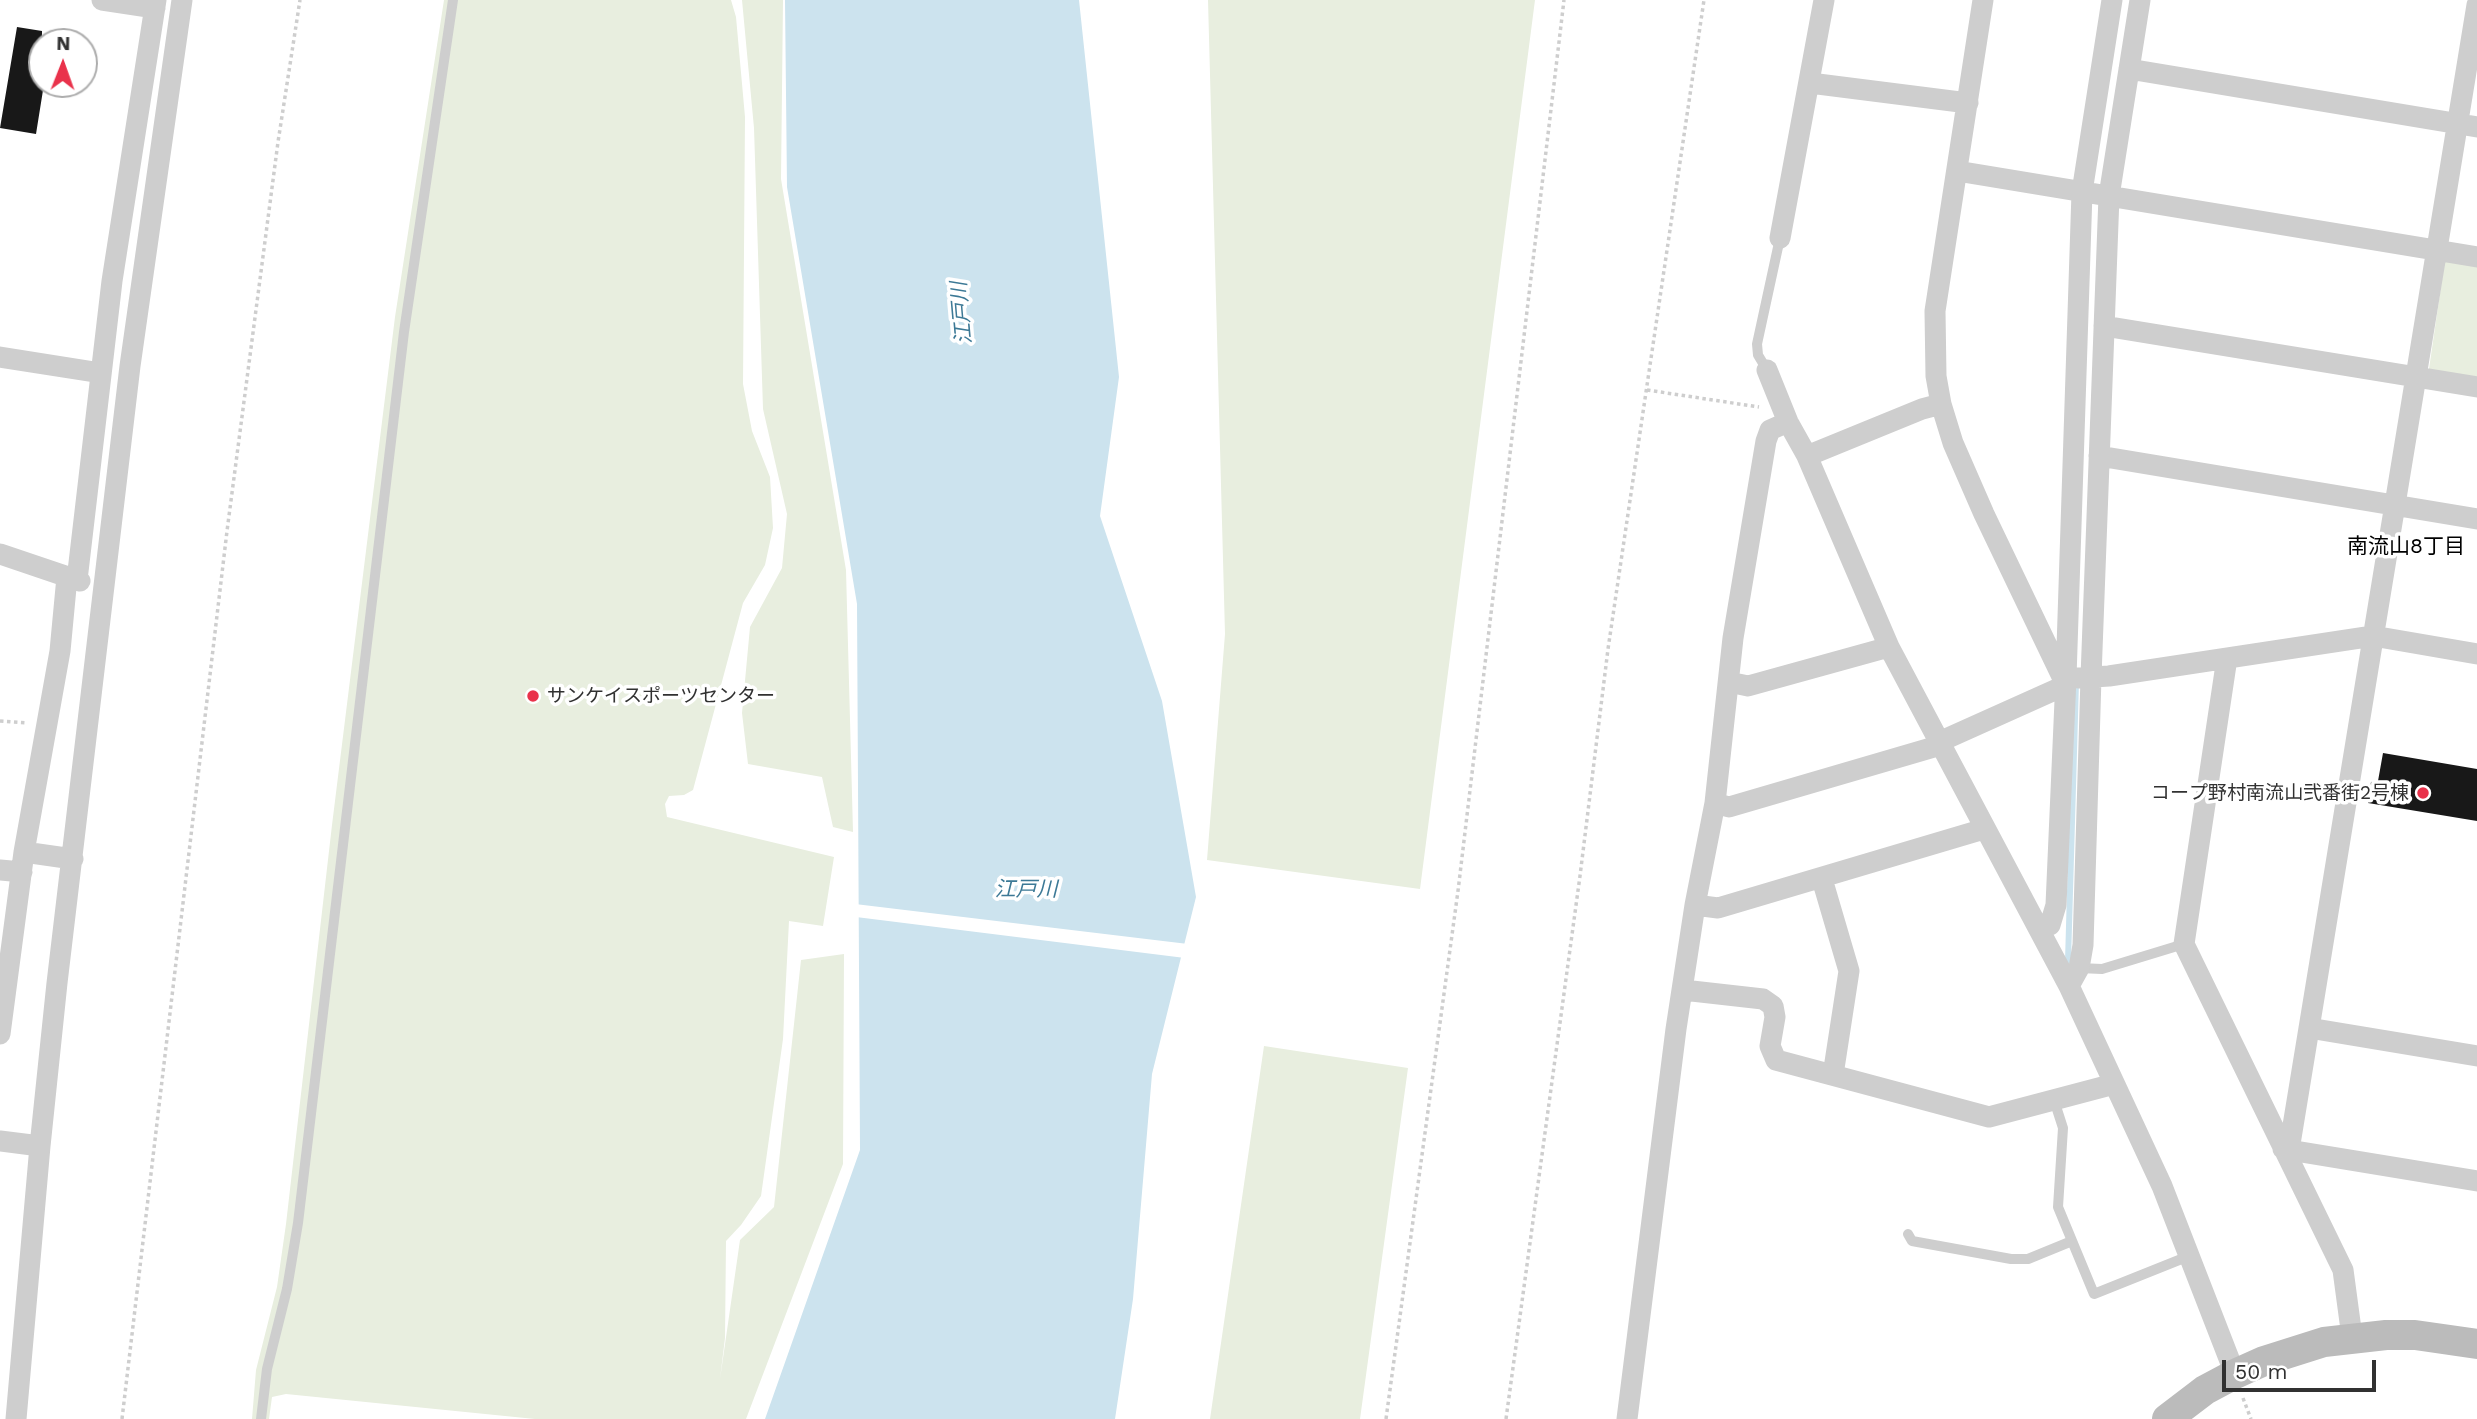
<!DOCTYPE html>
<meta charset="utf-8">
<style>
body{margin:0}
#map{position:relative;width:2477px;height:1419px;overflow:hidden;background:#fff;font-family:"Work Sans",sans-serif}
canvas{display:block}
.north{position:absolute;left:28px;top:28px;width:70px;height:70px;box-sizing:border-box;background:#fff;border:2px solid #adadad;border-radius:50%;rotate:1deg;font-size:19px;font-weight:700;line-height:28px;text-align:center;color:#313131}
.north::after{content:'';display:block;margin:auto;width:24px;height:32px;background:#e9324b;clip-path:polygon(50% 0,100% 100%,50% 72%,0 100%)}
.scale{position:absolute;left:2222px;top:1360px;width:154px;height:32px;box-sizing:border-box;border:4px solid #313131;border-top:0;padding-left:9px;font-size:21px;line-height:24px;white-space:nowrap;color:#313131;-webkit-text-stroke:5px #fff;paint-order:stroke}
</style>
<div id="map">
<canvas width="2477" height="1419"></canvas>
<div class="north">N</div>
<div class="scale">50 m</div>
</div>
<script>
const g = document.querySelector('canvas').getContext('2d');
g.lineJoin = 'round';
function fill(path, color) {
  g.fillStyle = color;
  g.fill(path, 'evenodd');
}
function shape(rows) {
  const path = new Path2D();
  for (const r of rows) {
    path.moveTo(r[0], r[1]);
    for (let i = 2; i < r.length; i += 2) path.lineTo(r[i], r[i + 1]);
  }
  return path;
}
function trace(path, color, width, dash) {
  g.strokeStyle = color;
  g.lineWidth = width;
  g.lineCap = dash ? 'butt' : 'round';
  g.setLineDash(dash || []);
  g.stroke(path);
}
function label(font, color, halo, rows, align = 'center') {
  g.font = font + ' "Work Sans","Noto Sans JP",sans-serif';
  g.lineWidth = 7;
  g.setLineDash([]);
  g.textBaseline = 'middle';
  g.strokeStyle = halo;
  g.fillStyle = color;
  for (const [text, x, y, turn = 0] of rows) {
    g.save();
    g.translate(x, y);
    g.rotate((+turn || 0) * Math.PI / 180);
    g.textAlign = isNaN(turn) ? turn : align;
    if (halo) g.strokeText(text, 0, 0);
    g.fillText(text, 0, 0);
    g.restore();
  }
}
fill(shape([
 [444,0,731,0,736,17,745,117,743,384,752,431,770,477,773,528,765,565,743,603,693,790,684,795,669,796,665,804,667,817,834,857,823,926,789,921,783,1039,761,1196,741,1225,726,1241,725,1338,720,1379,740,1240,774,1207,801,960,844,954,843,1164,746,1419,535,1419,286,1394,272,1397,269,1419,252,1419,256,1370,277,1287,286,1224,332,825,395,317],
 [742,0,783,0,781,179,846,570,853,832,833,827,822,777,748,764,742,713,750,627,782,568,787,514,763,409,754,128],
 [1208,0,1535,0,1420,889,1207,860,1225,634],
 [2445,259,2477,265,2477,378,2429,369],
 [1264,1046,1408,1068,1360,1419,1210,1419]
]), '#e8eedf');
fill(shape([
 [785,0,1079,0,1119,377,1100,516,1162,701,1196,897,1152,1074,1133,1299,1115,1419,765,1419,860,1150,857,604,787,187]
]), '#cce3ee');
fill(shape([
 [855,904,1188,944,1185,958,856,917]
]), '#fff');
trace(shape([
 [2068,961,2076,682]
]), '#cce3ee', 6);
fill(shape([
 [17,27,42,31,42,84,44,84,36,134,0,128],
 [2383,753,2477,769,2477,821,2368,803,2371,782,2378,781]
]), '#181818');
trace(shape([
 [1647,390,1759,407],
 [0,721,27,723],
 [2243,1398,2251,1419],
 [122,1419,227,531,278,142,300,0],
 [1386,1419,1458,891,1564,0],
 [1506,1419,1580,876,1608,649,1704,0]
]), '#cecece', 3.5, [3.5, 3.5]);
trace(shape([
 [1767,370,1758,355,1757,344,1780,238],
 [2079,968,2102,969,2184,944],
 [2054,1100,2063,1128,2058,1207,2094,1294,2189,1256],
 [1908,1234,1912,1241,2011,1259,2028,1259,2072,1241],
 [261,1419,267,1369,287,1289,298,1223,404,332,453,0]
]), '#cecece', 10);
trace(shape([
 [102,0,155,8],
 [2129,69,2477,127],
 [1810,83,1968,103],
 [1957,171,2477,257],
 [1780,238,1824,0],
 [2104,326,2477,387],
 [0,357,101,373],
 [1767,370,1788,422,1807,456,1889,647,2069,986,2162,1186,2235,1374],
 [1807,456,1922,409,1941,404],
 [2099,456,2477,519],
 [0,554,80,581],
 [77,580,112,281,156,0],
 [2227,658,2184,944,2343,1270,2352,1337],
 [2078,678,2109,676,2373,636,2477,654],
 [1729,682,1748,686,1889,647],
 [1939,742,2066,685,1984,514,1953,443,1941,404,1936,376,1935,311,1983,0],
 [1715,803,1729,807,1941,745],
 [24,852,73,859],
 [0,870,22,872],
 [1822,879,1849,971,1833,1075],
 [1695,905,1718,908,1984,829],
 [2040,929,2050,925,2056,905,2066,678,2082,192,2112,0],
 [2069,986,2079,968,2083,945,2091,677,2109,196,2140,0],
 [1683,990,1763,999,1773,1006,1775,1017,1770,1046,1776,1060,1989,1117,2114,1084],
 [2309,1028,2477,1056],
 [0,1034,24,852,60,651,67,577],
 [0,1141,40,1146],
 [2283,1149,2477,1181],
 [2289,1150,2477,5],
 [16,1419,40,1146,57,983,130,366,182,0],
 [1627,1419,1676,1029,1695,905,1715,803,1733,638,1766,441,1770,430,1788,422]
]), '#cecece', 21);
trace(shape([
 [2167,1419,2205,1390,2235,1374,2264,1361,2324,1342,2386,1335,2415,1335,2477,1344]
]), '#bbb', 30);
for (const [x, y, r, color] of [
 [533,696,7,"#e9324b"],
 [2423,793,7,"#e9324b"]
]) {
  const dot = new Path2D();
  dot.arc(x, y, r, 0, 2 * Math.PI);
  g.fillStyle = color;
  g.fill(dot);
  trace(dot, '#fff', 2.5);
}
label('19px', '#313131', '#fff', [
 ["サンケイスポーツセンター",547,696],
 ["コープ野村南流山弐番街2号棟",2409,793,"right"]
], 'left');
label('italic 21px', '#3c7996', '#fff', [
 ["江戸川",962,313,-95],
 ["江戸川",1026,890]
]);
label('21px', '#000', '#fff', [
 ["南流山8丁目",2406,547]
]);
</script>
